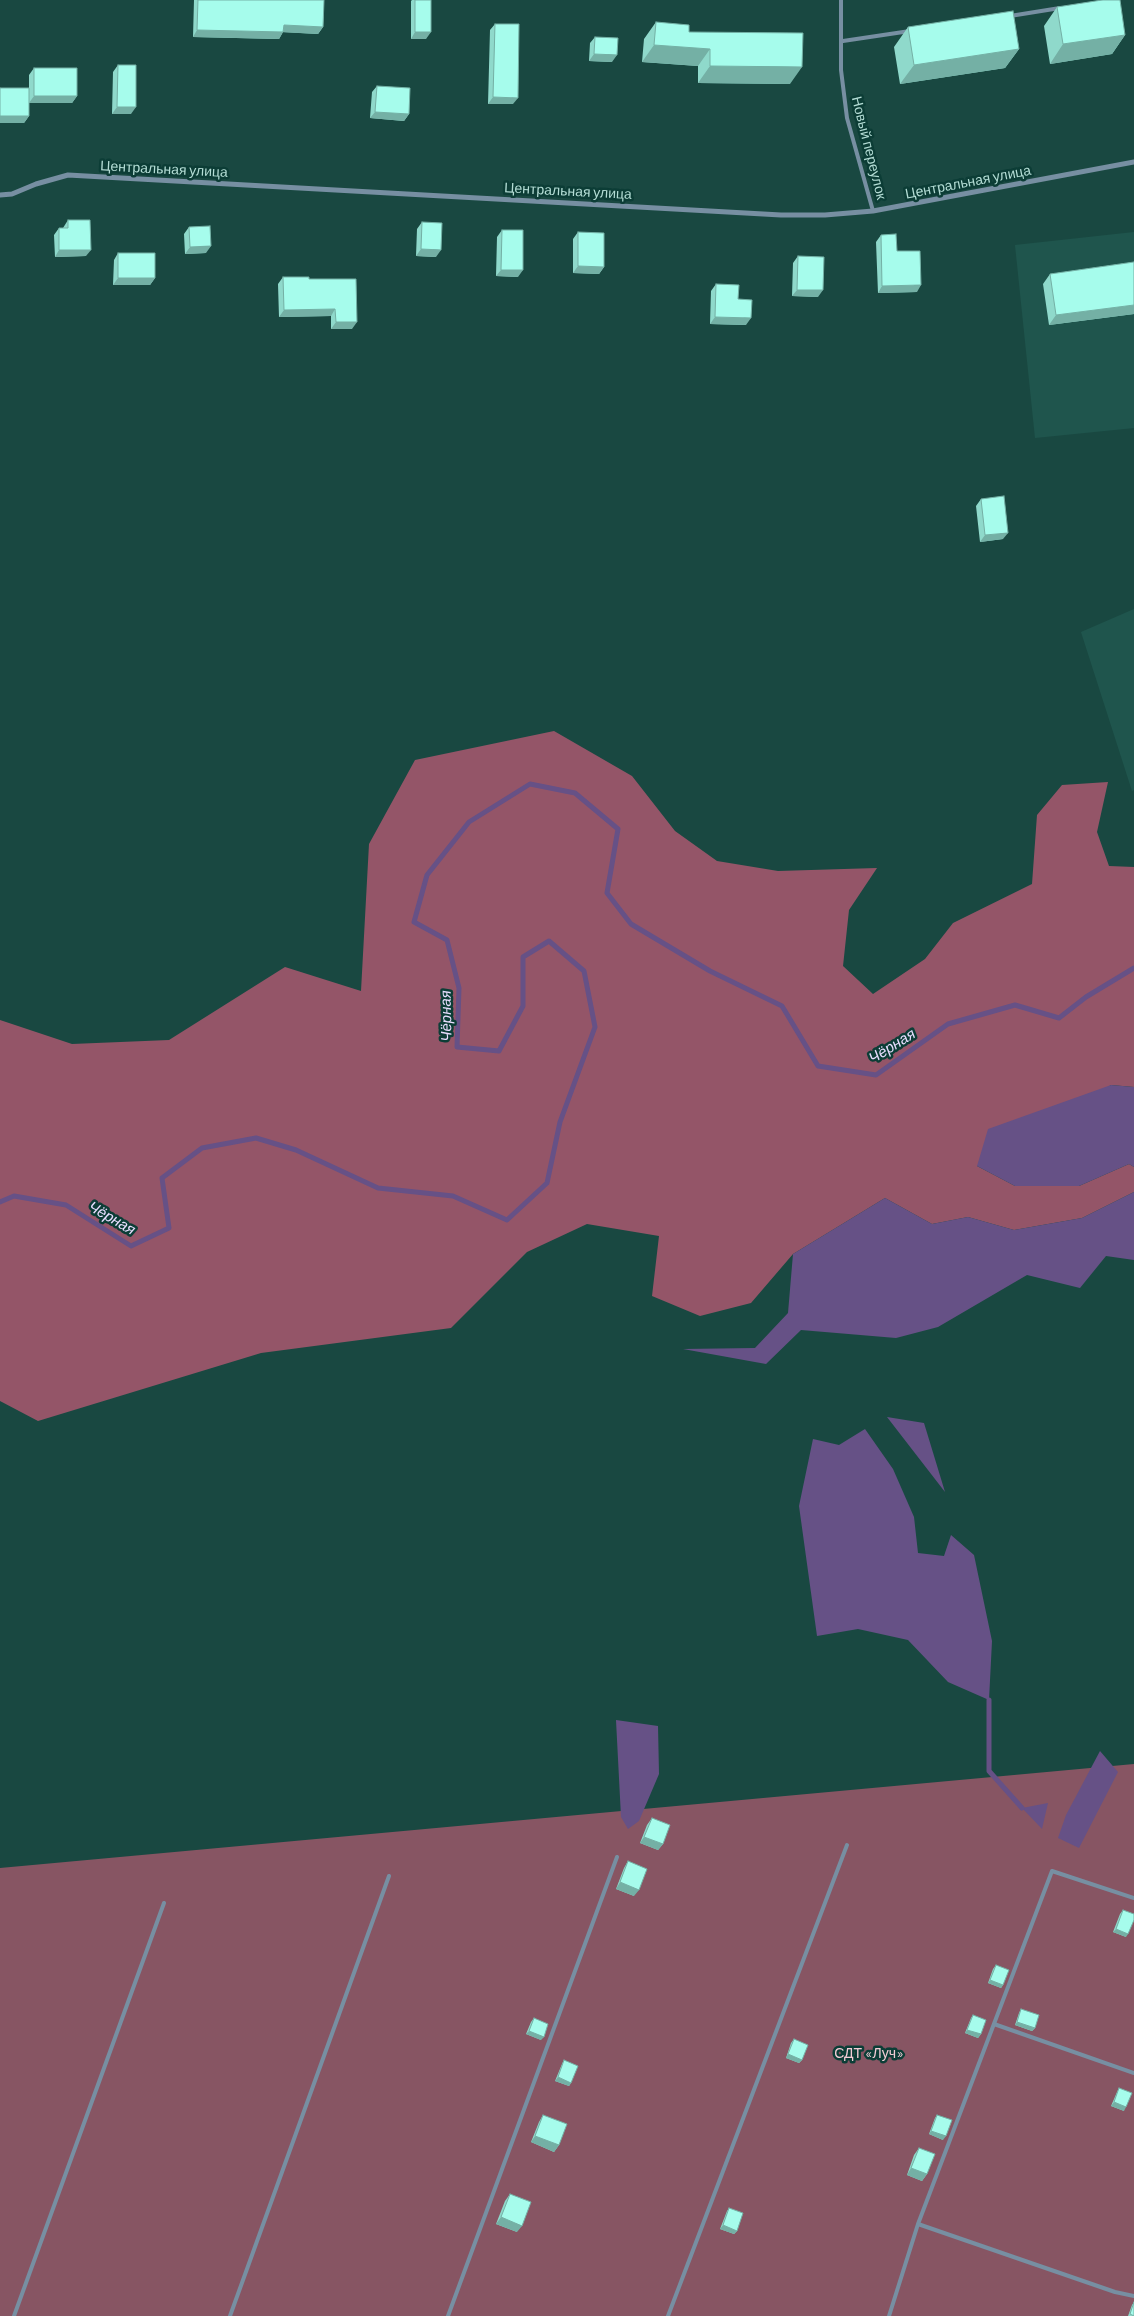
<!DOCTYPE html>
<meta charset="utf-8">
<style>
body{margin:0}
canvas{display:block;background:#194841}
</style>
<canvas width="1134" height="2316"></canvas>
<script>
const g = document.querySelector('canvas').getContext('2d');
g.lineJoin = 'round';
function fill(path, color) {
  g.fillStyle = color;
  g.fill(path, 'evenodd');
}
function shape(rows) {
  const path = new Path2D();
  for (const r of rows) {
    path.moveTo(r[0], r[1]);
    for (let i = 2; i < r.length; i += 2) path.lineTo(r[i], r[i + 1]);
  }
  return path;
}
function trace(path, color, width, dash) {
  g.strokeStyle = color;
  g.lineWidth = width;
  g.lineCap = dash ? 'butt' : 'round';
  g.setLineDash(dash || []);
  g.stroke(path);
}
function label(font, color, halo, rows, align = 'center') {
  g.font = font + ' Barlow,sans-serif';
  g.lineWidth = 5;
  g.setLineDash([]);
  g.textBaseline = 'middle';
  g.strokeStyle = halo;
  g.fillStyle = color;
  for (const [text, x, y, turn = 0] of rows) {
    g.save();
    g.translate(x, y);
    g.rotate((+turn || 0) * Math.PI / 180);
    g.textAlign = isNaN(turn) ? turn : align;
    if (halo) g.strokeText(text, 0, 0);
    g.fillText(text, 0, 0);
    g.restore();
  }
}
fill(shape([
 [1134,232,1134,428,1035,438,1015,245],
 [1134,609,1134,790,1132,791,1081,632]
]), '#1f554d');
fill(shape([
 [1134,1764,1134,2316,0,2316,0,1868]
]), '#875563');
fill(shape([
 [554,731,632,776,675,831,717,861,778,871,877,868,849,910,843,966,873,994,925,959,953,923,1032,884,1037,815,1062,785,1108,782,1097,832,1109,866,1134,867,1134,1087,1111,1085,977,1166,1015,1186,1079,1186,1129,1164,1134,1167,1134,1192,1082,1218,1014,1230,968,1217,932,1224,885,1198,793,1254,751,1303,700,1316,652,1296,659,1236,587,1224,527,1252,451,1328,261,1353,38,1421,0,1401,0,1020,72,1044,169,1040,285,967,361,991,369,844,415,760]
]), '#945568');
fill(shape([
 [1111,1085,1134,1087,1134,1167,1129,1164,1079,1186,1015,1186,977,1166,988,1129],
 [1134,1192,1134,1260,1106,1256,1080,1288,1027,1275,938,1327,896,1338,801,1330,766,1364,683,1349,755,1348,788,1313,793,1254,885,1198,932,1224,968,1217,1014,1230,1082,1218],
 [887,1417,924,1423,945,1492],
 [865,1429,893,1469,914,1517,918,1553,944,1556,951,1535,974,1555,992,1641,989,1700,948,1682,908,1640,858,1629,817,1636,799,1506,813,1439,839,1445],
 [616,1720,658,1726,659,1774,639,1821,628,1829,621,1817],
 [1100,1751,1118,1772,1079,1848,1058,1838,1066,1815],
 [1048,1803,1042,1829,1022,1808]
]), '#665186');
trace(shape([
 [0,1202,14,1196,66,1205,131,1246,169,1228,162,1178,202,1148,256,1138,296,1150,378,1188,453,1196,507,1220,547,1183,560,1122,595,1027,584,971,549,941,523,957,523,1006,499,1051,457,1047,459,988,447,940,414,922,427,875,469,822,530,784,575,793,618,829,607,893,631,924,710,971,782,1006,818,1066,876,1075,948,1024,1015,1005,1059,1018,1086,997,1134,968],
 [989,1700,989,1771,1022,1808]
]), '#665186', 5);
trace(shape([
 [841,0,841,70,847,118,873,211],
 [1010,16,1060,8],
 [843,41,910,31],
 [994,2024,1134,2073],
 [918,2224,1115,2292,1134,2296],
 [14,2316,164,1903],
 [230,2316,389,1876],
 [448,2316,617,1857],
 [668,2316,847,1845],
 [889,2316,918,2224,1052,1871,1134,1898]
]), '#778fa2', 4);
trace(shape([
 [0,195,12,194,36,184,68,175,781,215,825,215,873,211,1134,162]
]), '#778fa2', 5);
fill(shape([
 [194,0,324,0,323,27,318,34,283,32,279,39,193,37],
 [412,0,431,0,426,39,411,39,411,1],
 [1057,7,1125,35,1112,54,1050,64,1044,26],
 [656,22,689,32,790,84,698,83,698,66,642,62,644,39],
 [495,24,513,104,488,104,490,30],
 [908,27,1019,49,1005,68,900,84,894,47],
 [595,37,612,62,589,61,590,43],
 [118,65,131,114,112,114,113,72],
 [34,68,77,96,72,103,29,103,29,116,24,123,29,88,29,75],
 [377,86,409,114,404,121,370,118,372,92],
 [68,220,86,256,55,257,54,235,59,228,63,228],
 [422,222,436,257,416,256,417,229],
 [189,227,206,253,185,254,184,234],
 [502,230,518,277,496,276,497,237],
 [578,232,604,267,599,274,573,273,573,239],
 [881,235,897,251,917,292,878,293,876,242],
 [118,253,155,278,150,285,113,285,114,260],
 [798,256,818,297,792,296,793,263],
 [1134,262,1134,314,1049,325,1043,284,1050,274],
 [283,277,309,279,352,329,331,329,331,316,279,317,278,284],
 [716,284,738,299,746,325,710,324,711,291],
 [981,499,1003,539,980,542,976,506],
 [652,1818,663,1844,658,1850,640,1843,647,1825],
 [628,1861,634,1896,616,1889,624,1868],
 [1123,1910,1126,1937,1113,1932,1120,1914],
 [996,1965,1003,1985,1001,1988,988,1983,993,1969],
 [1021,2009,1035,2028,1032,2031,1015,2025,1019,2013],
 [973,2015,981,2034,978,2038,965,2033,971,2018],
 [534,2018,541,2040,526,2034,531,2022],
 [794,2039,802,2060,799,2063,786,2058,791,2043],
 [564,2060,571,2083,569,2086,555,2081,562,2064],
 [1119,2088,1124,2111,1111,2106,1117,2092],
 [543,2115,559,2145,554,2152,531,2142,539,2122],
 [937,2115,943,2140,929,2134,935,2118],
 [919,2148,927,2174,922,2181,907,2175,914,2155],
 [510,2194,517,2232,496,2224,505,2201],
 [729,2208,737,2231,734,2234,720,2229,727,2211],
 [1134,2302,1134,2316,1128,2316,1132,2305]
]), '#8fd9cb');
fill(shape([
 [284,25,323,27,318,34,279,32],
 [197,30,283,32,279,39,193,37],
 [415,32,431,32,426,39,411,39],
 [1125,35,1112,54,1050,64,1063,44],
 [654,45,710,49,698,66,642,62],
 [1019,49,1005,68,900,84,914,65],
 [594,54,617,55,612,62,589,61],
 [710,66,802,67,790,84,698,83],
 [34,96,77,96,72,103,29,103],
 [493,97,518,98,513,104,488,104],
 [117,107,136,107,131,114,112,114],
 [375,112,409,114,404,121,370,118],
 [0,116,29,116,24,123,0,123],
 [211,246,206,253,185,254,190,247],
 [421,249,441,250,436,257,416,256],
 [59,250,91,250,86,256,55,257],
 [578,266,604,267,599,274,573,273],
 [501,270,523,270,518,277,496,276],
 [118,278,155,278,150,285,113,285],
 [921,285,917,292,878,293,882,286],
 [797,290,823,290,818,297,792,296],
 [1134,305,1134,314,1049,325,1056,315],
 [335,309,331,316,279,317,284,310],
 [715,317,751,318,746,325,710,324],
 [336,322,357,322,352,329,331,329],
 [1008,533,1003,539,980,542,985,535],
 [644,1837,663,1844,658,1850,640,1843],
 [620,1882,639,1890,634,1896,616,1889],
 [1116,1929,1128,1934,1126,1937,1113,1932],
 [990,1980,1003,1985,1001,1988,988,1983],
 [1017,2022,1035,2028,1032,2031,1015,2025],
 [967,2030,981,2034,978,2038,965,2033],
 [529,2031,544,2037,541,2040,526,2034],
 [788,2054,802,2060,799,2063,786,2058],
 [558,2077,571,2083,569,2086,555,2081],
 [1114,2102,1126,2107,1124,2111,1111,2106],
 [931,2131,946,2136,943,2140,929,2134],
 [535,2136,559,2145,554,2152,531,2142],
 [911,2168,927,2174,922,2181,907,2175],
 [501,2217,522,2226,517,2232,496,2224],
 [723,2225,737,2231,734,2234,720,2229]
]), '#74b0a5');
const building = shape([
 [198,0,324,0,323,27,284,25,283,32,197,30,198,0],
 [415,0,431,0,431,32,415,32,415,0],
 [1102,0,1120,0,1125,35,1063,44,1057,7,1102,0],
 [1013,11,1019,49,914,65,908,27,1013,11],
 [656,22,689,25,689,32,803,33,802,67,710,66,710,49,654,45,656,22],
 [495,24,519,24,518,98,493,97,495,24],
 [595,37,618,38,617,55,594,54,595,37],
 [118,65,136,65,136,107,117,107,118,65],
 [34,68,77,68,77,96,34,96,34,68],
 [377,86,410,88,409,114,375,112,377,86],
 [0,88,29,88,29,116,0,116,0,88],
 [68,220,90,220,91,250,59,250,59,228,68,228,68,220],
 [422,222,442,223,441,250,421,249,422,222],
 [210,226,211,246,190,247,189,227,210,226],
 [502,230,523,230,523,270,501,270,502,230],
 [578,232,604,233,604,267,578,266,578,232],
 [896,234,897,251,920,251,921,285,882,286,881,235,896,234],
 [118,253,155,253,155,278,118,278,118,253],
 [798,256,824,257,823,290,797,290,798,256],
 [1134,262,1134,305,1056,315,1050,274,1134,262],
 [283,277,309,277,309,279,356,279,357,322,336,322,335,309,284,310,283,277],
 [716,284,739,285,738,299,752,300,751,318,715,317,716,284],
 [1004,496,1008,533,985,535,981,499,1004,496],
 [652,1818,670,1825,663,1844,644,1837,652,1818],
 [628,1861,647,1869,639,1890,620,1882,628,1861],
 [1123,1910,1134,1914,1134,1920,1128,1934,1116,1929,1123,1910],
 [996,1965,1009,1970,1003,1985,990,1980,996,1965],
 [1021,2009,1039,2015,1035,2028,1017,2022,1021,2009],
 [973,2015,986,2020,981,2034,967,2030,973,2015],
 [534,2018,548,2024,544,2037,529,2031,534,2018],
 [794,2039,808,2045,802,2060,788,2054,794,2039],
 [564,2060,578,2066,571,2083,558,2077,564,2060],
 [1119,2088,1132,2093,1126,2107,1114,2102,1119,2088],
 [543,2115,567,2124,559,2145,535,2136,543,2115],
 [937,2115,952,2120,946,2136,931,2131,937,2115],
 [919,2148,935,2154,927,2174,911,2168,919,2148],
 [510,2194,531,2202,522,2226,501,2217,510,2194],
 [729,2208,743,2213,737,2231,723,2225,729,2208],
 [1134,2302,1134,2316,1130,2314,1134,2302]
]);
fill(building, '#a6fcec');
trace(building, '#74b0a5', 1);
label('14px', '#b4ddd5', '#0c3d36', [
 ["Новый переулок",869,148,76],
 ["Центральная улица",164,169,3],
 ["Центральная улица",968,182,-11],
 ["Центральная улица",568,191,3]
]);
label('14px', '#f4ccd6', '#0c3d36', [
 ["СДТ «Луч»",869,2053]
]);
label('italic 15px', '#e9deff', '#0c3d36', [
 ["Чёрная",446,1016,-91],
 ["Чёрная",892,1046,-32],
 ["Чёрная",112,1218,30]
]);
</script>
